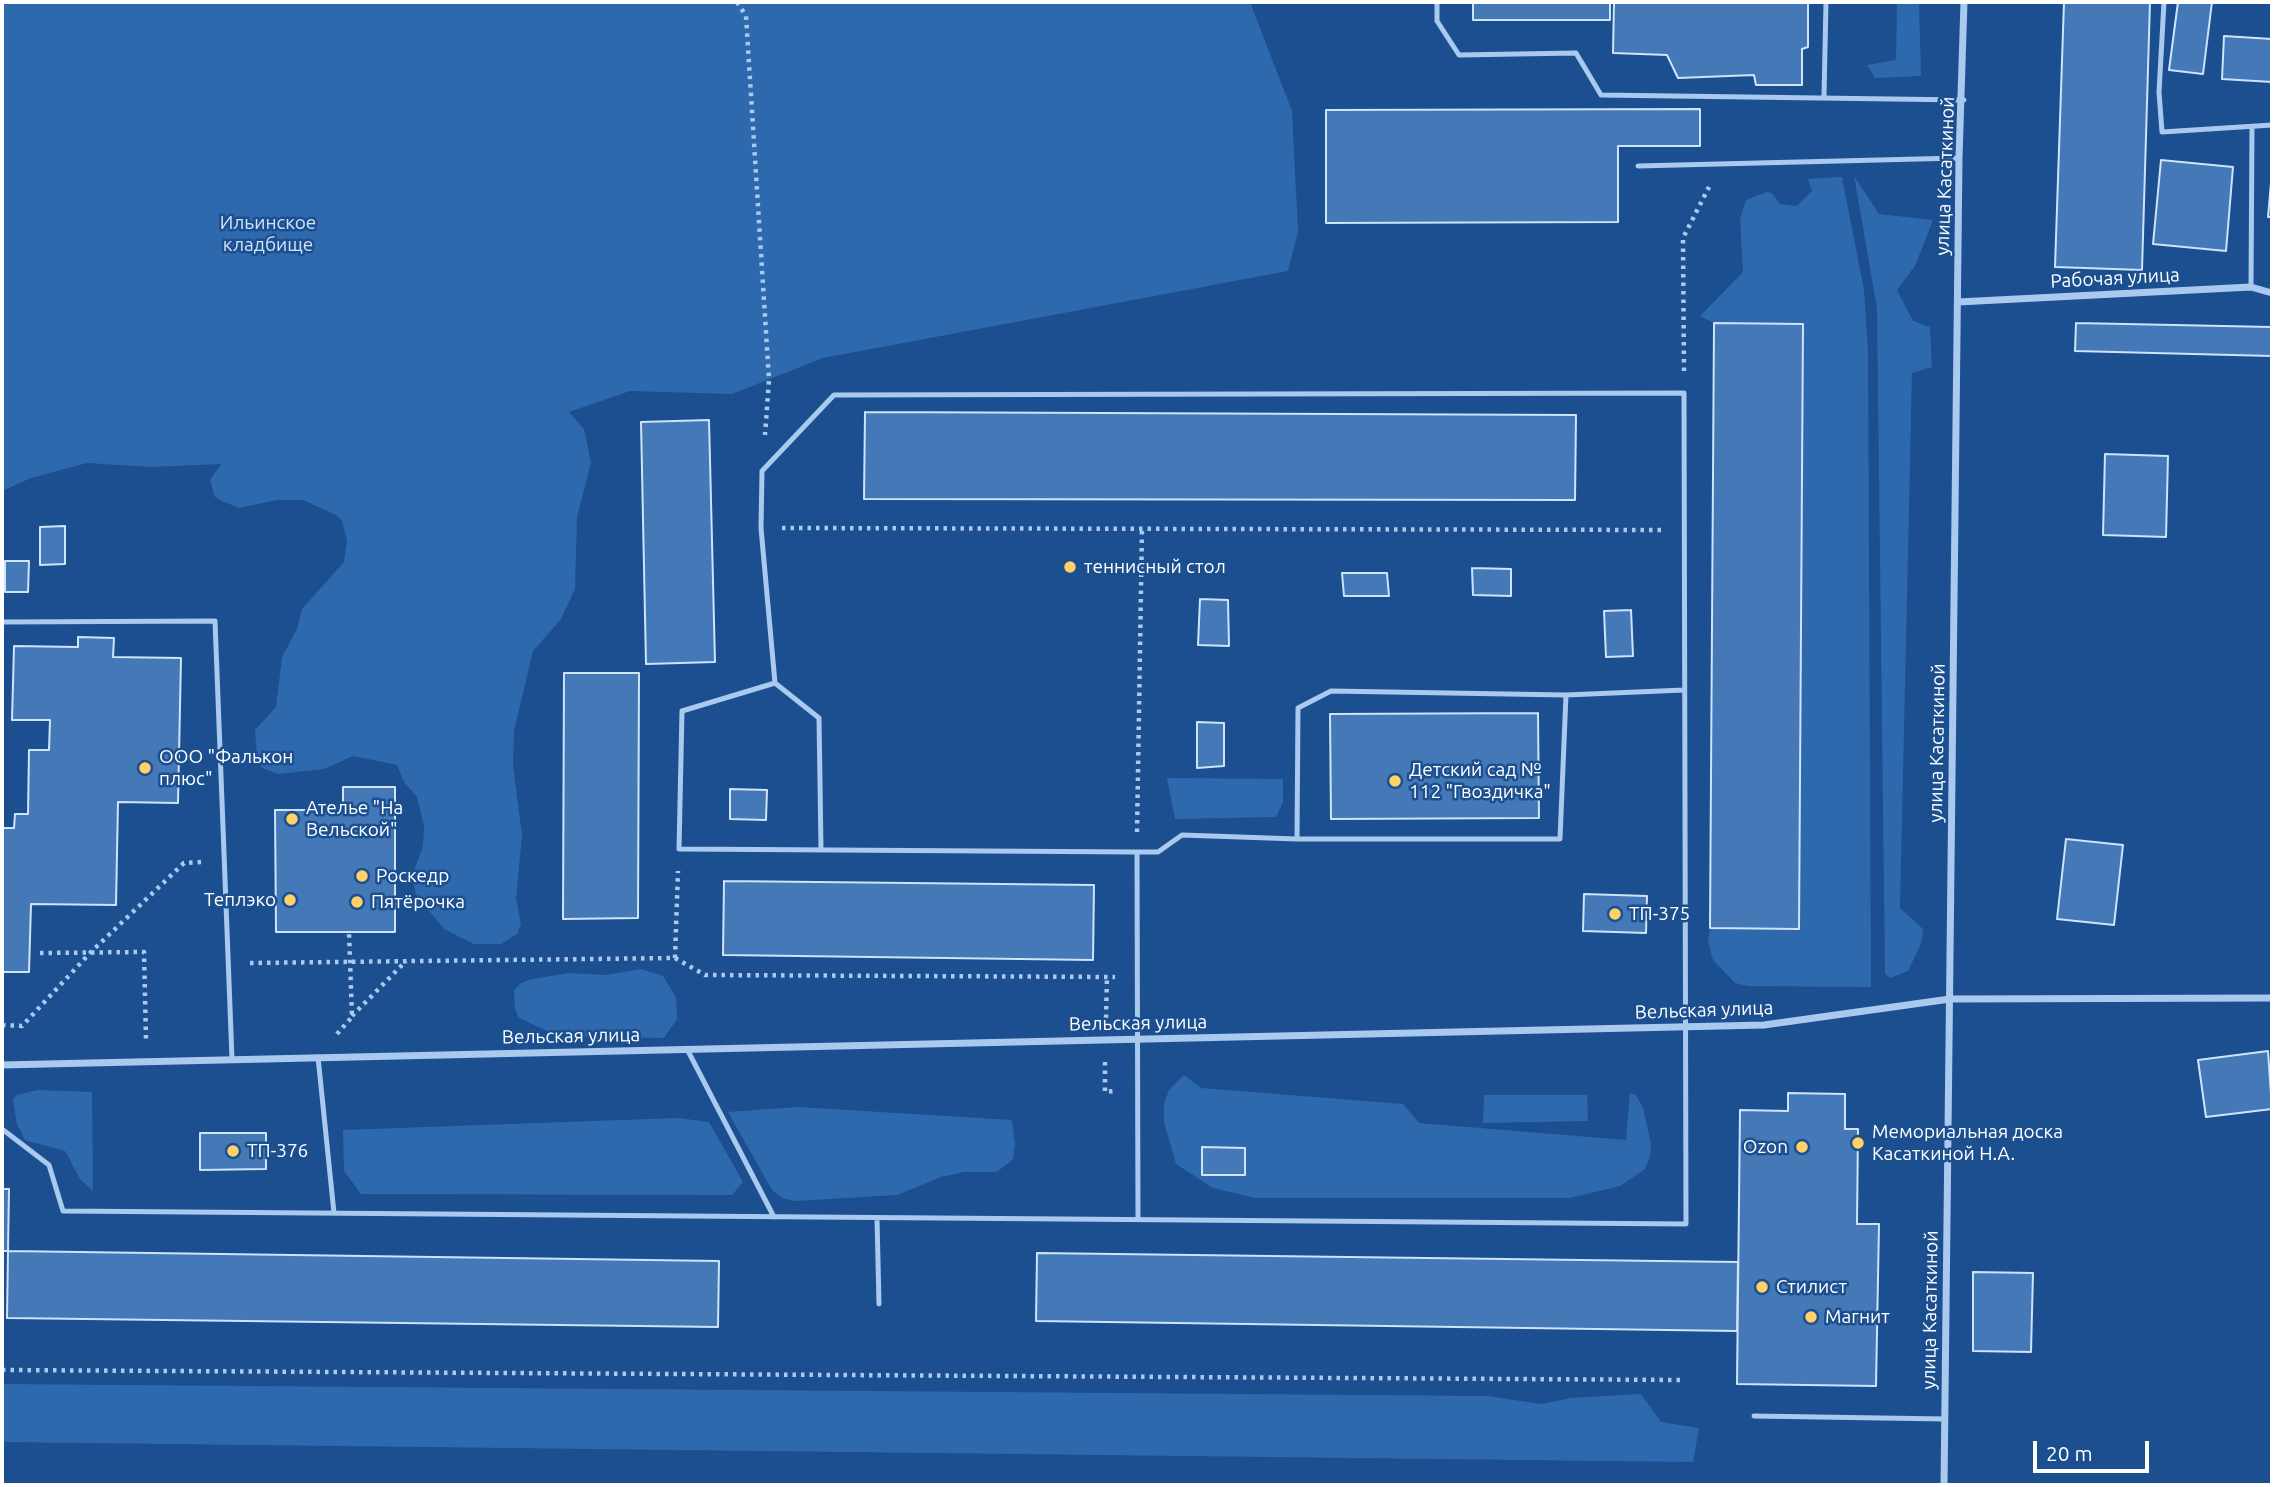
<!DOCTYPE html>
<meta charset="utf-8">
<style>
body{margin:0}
#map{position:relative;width:2274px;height:1487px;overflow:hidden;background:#1b4f8f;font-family:Ubuntu,sans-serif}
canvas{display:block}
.frame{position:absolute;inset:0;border:4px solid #fff;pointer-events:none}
.scale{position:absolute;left:2033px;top:1441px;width:116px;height:32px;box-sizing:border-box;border:4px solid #fff;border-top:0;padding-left:9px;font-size:21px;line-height:24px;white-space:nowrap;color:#fff;-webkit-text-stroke:5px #1b4f8f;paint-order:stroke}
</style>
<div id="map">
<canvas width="2274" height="1487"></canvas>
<div class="frame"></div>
<div class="scale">20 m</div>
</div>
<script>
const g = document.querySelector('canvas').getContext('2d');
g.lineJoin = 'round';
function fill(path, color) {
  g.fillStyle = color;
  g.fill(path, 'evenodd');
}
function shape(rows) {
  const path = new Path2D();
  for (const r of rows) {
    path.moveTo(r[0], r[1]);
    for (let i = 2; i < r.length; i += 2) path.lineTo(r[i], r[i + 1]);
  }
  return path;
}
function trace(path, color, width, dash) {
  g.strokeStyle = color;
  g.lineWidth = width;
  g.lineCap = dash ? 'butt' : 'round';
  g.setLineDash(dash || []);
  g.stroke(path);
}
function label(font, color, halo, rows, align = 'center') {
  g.font = font + ' Ubuntu,sans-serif';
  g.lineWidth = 5;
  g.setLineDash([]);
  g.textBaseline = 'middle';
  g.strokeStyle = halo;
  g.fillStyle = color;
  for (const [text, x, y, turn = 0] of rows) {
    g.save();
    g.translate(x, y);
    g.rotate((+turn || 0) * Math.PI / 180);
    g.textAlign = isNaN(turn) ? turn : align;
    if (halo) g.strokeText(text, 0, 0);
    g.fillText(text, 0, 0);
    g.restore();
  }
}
fill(shape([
 [2,2,1250,2,1292,111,1298,232,1288,271,823,358,732,394,630,391,569,412,584,429,591,463,577,517,575,589,561,619,533,651,514,731,513,765,522,836,516,898,521,924,517,934,501,944,474,944,444,929,416,895,412,876,423,846,424,826,417,797,404,782,397,765,353,756,324,769,278,774,262,768,257,758,255,730,276,707,282,657,297,629,302,609,344,562,347,541,342,521,336,515,303,500,277,500,239,508,222,501,215,497,210,480,221,464,150,467,87,463,31,478,2,491],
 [1897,2,1919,2,1921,76,1875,78,1867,65,1896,60],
 [1854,176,1879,214,1933,220,1915,266,1897,290,1913,321,1930,327,1932,367,1912,373,1900,908,1923,929,1921,944,1908,971,1890,978,1885,973,1877,308],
 [1842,177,1864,290,1868,350,1871,987,1748,986,1735,983,1713,960,1708,942,1710,928,1799,928,1803,324,1714,323,1700,316,1743,272,1740,219,1746,200,1767,192,1772,193,1780,204,1797,206,1812,191,1808,179],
 [1167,778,1283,779,1283,802,1276,817,1175,819],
 [641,969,663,976,676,997,677,1019,664,1038,558,1036,519,1018,515,1009,514,990,521,983,532,979,569,973,606,975],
 [1184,1075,1201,1088,1403,1104,1419,1123,1626,1140,1630,1093,1636,1095,1643,1108,1651,1143,1650,1156,1645,1169,1620,1186,1570,1198,1255,1198,1213,1188,1176,1164,1164,1122,1164,1104,1169,1090],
 [37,1090,92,1092,93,1191,80,1179,65,1151,25,1140,17,1124,13,1100,17,1095],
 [1484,1095,1587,1095,1588,1121,1483,1123],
 [798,1107,1012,1120,1015,1144,1013,1159,997,1172,964,1172,941,1177,897,1195,795,1201,782,1198,772,1190,728,1112],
 [678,1118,709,1122,743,1182,732,1195,361,1194,344,1171,343,1130],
 [2,1384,1488,1396,1541,1404,1571,1398,1641,1394,1661,1422,1699,1428,1693,1462,2,1442]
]), '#2e69ad');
const building = shape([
 [1473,2,1610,2,1610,20,1473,20,1473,2],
 [1614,2,1808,2,1808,47,1802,49,1802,85,1756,85,1754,75,1678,78,1667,55,1613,53,1614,2],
 [2064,2,2150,2,2142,270,2055,267,2064,2],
 [2178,2,2212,2,2203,74,2169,70,2178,2],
 [2224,36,2272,39,2272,82,2222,79,2224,36],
 [1700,109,1700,146,1618,146,1618,222,1326,223,1326,110,1700,109],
 [2161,160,2233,167,2226,251,2153,244,2161,160],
 [2272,171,2272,217,2268,217,2272,171],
 [1714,323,1803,324,1799,929,1710,928,1714,323],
 [2076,323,2272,327,2272,356,2075,351,2076,323],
 [865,412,1576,415,1575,500,864,499,865,412],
 [709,420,715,662,646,664,641,422,709,420],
 [2105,454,2168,456,2166,537,2103,535,2105,454],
 [65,526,65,564,40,565,40,527,65,526],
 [5,561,29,561,28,592,5,592,5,561],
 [1472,568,1511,569,1511,596,1473,595,1472,568],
 [1342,573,1387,573,1389,596,1344,596,1342,573],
 [1200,599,1228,600,1229,646,1198,645,1200,599],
 [1631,610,1633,656,1606,657,1604,611,1631,610],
 [78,637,114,638,113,657,181,658,178,803,118,802,116,905,31,904,29,972,2,972,2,828,14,828,15,814,28,814,29,750,49,750,50,720,12,720,14,646,78,647,78,637],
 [564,673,639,673,638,918,563,919,564,673],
 [1538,713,1539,818,1331,819,1330,714,1538,713],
 [1197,722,1224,723,1224,766,1197,768,1197,722],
 [343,787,395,787,395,932,276,932,275,810,343,810,343,787],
 [730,789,767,790,766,820,730,819,730,789],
 [2066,839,2123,845,2114,925,2057,919,2066,839],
 [724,881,1094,885,1093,960,723,955,724,881],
 [1584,894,1647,896,1646,933,1583,931,1584,894],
 [2268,1051,2272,1109,2206,1117,2198,1060,2268,1051],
 [1788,1093,1845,1094,1845,1129,1858,1129,1857,1224,1879,1224,1876,1386,1737,1384,1740,1110,1788,1111,1788,1093],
 [200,1133,266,1133,266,1169,200,1170,200,1133],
 [1202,1147,1245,1148,1245,1175,1202,1175,1202,1147],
 [2,1189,9,1189,8,1251,2,1251,2,1189],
 [8,1251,719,1261,718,1327,7,1318,8,1251],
 [1037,1253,1738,1262,1737,1331,1036,1321,1037,1253],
 [1973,1272,2033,1273,2031,1352,1973,1351,1973,1272]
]);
fill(building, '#4478b7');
trace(building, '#cfe3fa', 2);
trace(shape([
 [737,2,746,16,769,380,765,435],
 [1684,371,1683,238,1709,187],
 [782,528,1662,530],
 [1137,832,1142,529],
 [40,953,144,952,146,1040],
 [675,958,705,975,1115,977],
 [250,963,675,958,678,871],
 [352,1016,406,961],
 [1106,1018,1107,977],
 [2,1025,22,1026,91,952,184,863,203,862],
 [337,1034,352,1017,349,932],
 [1105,1062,1105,1092,1115,1091],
 [2,1370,1681,1380]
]), '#a9c9ee', 4.5, [3.5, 5]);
trace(shape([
 [1437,2,1437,21,1459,55,1576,53,1601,95,1964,100],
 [2164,2,2159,92,2162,132,2272,125],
 [1824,96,1826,2],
 [1638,166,1959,158],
 [2251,287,2252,126],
 [2,622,215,621,232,1059],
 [775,683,819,718,821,849],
 [1297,839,1298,708,1331,691,1566,695,1684,690],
 [1137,852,1138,1220],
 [687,1049,774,1217],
 [318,1057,334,1213],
 [2,1129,49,1165,63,1211,1686,1224,1684,393,834,395,762,471,761,528,775,683,682,711,679,849,1137,852,1158,852,1182,835,1297,839,1560,839,1566,695],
 [877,1218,879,1304],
 [1754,1416,1945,1419]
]), '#a9c9ee', 5);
trace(shape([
 [1958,302,2251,287,2272,293],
 [2,1065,1764,1025,1950,999,2272,998],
 [1944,1485,1959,158,1964,2]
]), '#a9c9ee', 7);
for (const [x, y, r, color] of [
 [1070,567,7,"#ffd166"],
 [145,768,7,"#ffd166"],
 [1395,781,7,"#ffd166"],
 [292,819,7,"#ffd166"],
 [362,876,7,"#ffd166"],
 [290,900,7,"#ffd166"],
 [357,902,7,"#ffd166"],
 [1615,914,7,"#ffd166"],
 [1858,1143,7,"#ffd166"],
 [1802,1147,7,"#ffd166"],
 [233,1151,7,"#ffd166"],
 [1762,1287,7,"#ffd166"],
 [1811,1317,7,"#ffd166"]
]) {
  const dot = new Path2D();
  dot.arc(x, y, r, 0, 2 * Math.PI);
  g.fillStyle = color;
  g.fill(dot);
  trace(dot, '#1b4f8f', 2.5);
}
label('19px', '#fff', '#1b4f8f', [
 ["улица Касаткиной",1945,176,-88],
 ["Рабочая улица",2115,278,-3],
 ["улица Касаткиной",1937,743,-89],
 ["Вельская улица",1704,1010,-2],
 ["Вельская улица",1138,1023,-1],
 ["Вельская улица",571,1036,-1],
 ["улица Касаткиной",1930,1310,-89]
]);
label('19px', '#cfe3fa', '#1b4f8f', [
 ["Ильинское",268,223],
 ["кладбище",268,245]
]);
label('19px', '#fff', '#1b4f8f', [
 ["теннисный стол",1084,567],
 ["ООО \"Фалькон",159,757],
 ["плюс\"",159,779],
 ["Детский сад №",1409,770],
 ["112 \"Гвоздичка\"",1409,792],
 ["Ателье \"На",306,808],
 ["Вельской\"",306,830],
 ["Роскедр",376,876],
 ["Теплэко",276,900,"right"],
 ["Пятёрочка",371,902],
 ["ТП-375",1629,914],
 ["Мемориальная доска",1872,1132],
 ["Касаткиной Н.А.",1872,1154],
 ["Ozon",1788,1147,"right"],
 ["ТП-376",247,1151],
 ["Стилист",1776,1287],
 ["Магнит",1825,1317]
], 'left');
</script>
